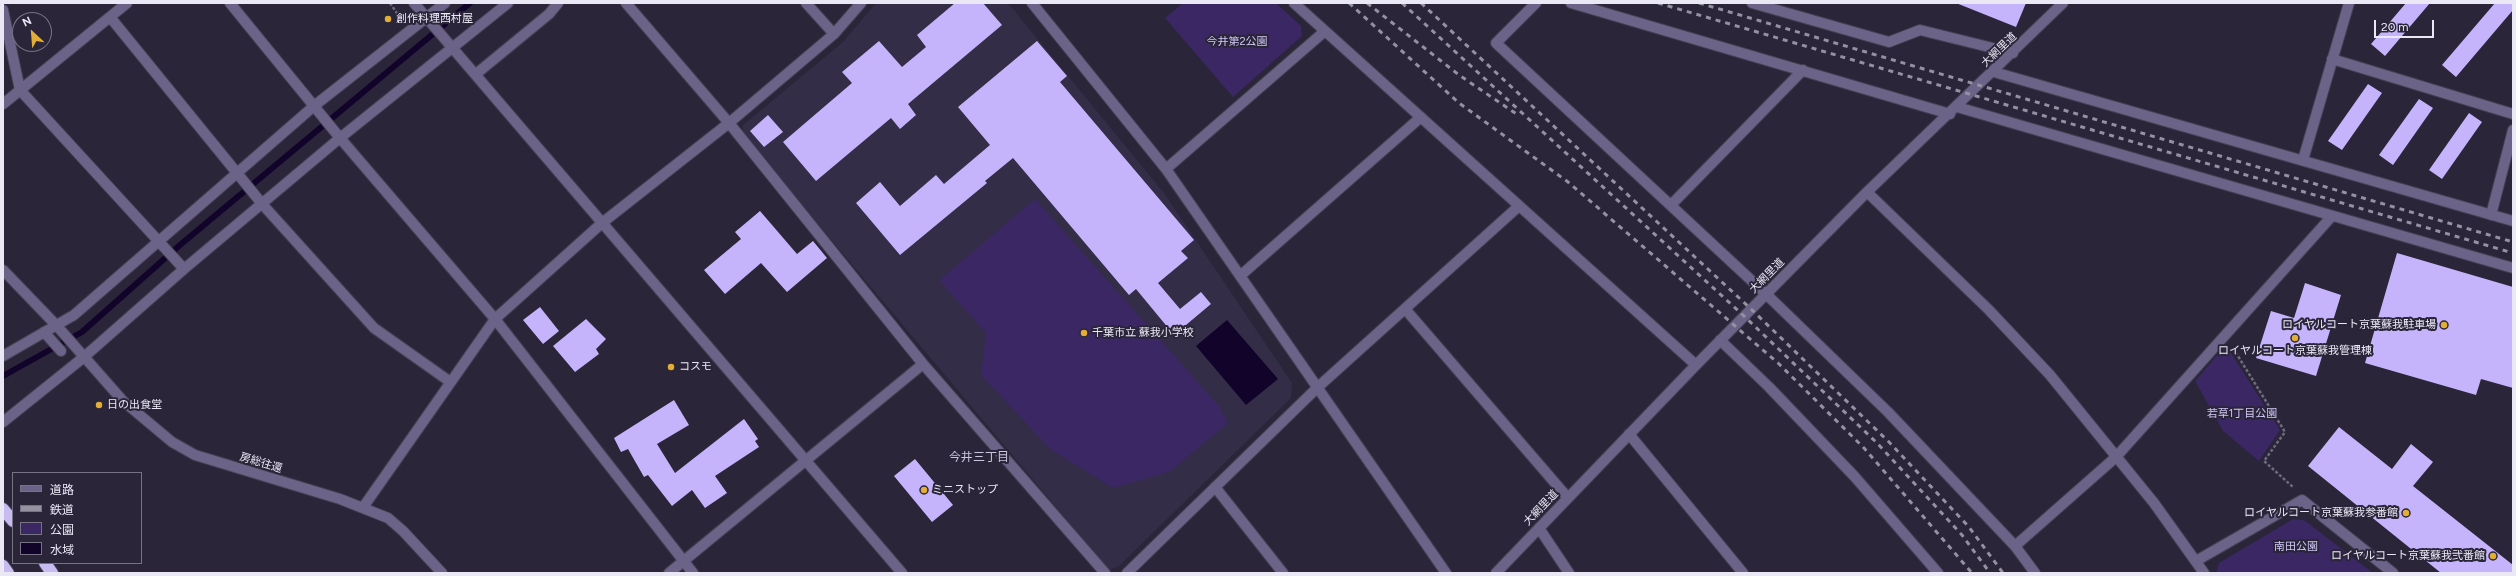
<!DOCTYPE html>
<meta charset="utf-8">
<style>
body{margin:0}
#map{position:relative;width:2516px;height:576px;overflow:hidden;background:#2a2539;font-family:Figtree,"Noto Sans JP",sans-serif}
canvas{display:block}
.frame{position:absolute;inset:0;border:4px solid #eae8f5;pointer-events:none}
.legend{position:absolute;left:12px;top:472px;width:130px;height:92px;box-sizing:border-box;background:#2a2539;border:1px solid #777384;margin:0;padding:5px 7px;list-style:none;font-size:12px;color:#eae8f5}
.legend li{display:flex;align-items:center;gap:8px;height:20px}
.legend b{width:20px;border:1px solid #777384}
.north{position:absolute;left:12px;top:12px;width:40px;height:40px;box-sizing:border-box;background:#2a2539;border:1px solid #777384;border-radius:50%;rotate:334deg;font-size:11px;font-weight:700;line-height:16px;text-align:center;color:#eae8f5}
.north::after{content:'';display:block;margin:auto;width:14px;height:18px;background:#e2af34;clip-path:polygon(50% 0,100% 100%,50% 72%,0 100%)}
.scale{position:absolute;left:2374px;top:20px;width:60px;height:18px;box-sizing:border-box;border:2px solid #eae8f5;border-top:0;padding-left:5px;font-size:12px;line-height:14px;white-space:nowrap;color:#eae8f5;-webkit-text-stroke:3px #2a2539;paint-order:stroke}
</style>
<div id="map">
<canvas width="2516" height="576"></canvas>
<div class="frame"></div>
<ul class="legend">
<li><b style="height:5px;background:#6c6488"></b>道路</li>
<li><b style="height:5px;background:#9491a1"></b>鉄道</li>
<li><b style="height:11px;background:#3a2763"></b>公園</li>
<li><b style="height:11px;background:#11032a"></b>水域</li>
</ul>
<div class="north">N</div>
<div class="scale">20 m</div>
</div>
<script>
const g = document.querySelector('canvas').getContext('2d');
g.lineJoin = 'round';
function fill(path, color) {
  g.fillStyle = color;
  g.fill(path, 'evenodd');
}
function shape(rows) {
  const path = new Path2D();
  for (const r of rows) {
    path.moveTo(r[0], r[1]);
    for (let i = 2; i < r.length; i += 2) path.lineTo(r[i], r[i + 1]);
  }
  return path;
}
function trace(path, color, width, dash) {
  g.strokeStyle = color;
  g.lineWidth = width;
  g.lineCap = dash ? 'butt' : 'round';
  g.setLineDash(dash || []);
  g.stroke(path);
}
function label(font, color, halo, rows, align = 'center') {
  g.font = font + ' Figtree,"Noto Sans JP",sans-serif';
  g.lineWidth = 4;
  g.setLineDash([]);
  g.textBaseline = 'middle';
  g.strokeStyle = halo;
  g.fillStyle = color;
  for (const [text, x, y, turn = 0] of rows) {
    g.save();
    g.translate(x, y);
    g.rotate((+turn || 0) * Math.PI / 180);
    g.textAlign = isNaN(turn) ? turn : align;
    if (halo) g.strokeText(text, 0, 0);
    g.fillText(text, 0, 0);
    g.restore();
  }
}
fill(shape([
 [876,3,1008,3,1164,193,1292,383,1291,398,1119,566,1109,570,743,135,743,125,842,43]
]), '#332d47');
fill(shape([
 [1183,3,1276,3,1301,26,1302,36,1233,97,1165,18],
 [1035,199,1219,406,1228,423,1169,472,1113,488,1050,449,981,375,986,333,939,280],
 [2226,345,2280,430,2259,461,2223,431,2195,381],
 [2293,519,2304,520,2373,573,2216,573,2219,563]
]), '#3a2763');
fill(shape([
 [1227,320,1278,379,1246,405,1196,346]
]), '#11032a');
trace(shape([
 [3,376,82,332,180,245,470,3]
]), '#11032a', 6);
fill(shape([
 [955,3,983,3,1002,25,908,104,916,115,900,129,891,118,816,181,783,142,852,83,842,72,879,41,902,67,926,47,917,35],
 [1956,3,2026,3,2016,27],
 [2406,3,2430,3,2385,56,2371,44],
 [2495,3,2513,3,2513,10,2456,77,2442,65],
 [1037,41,1067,76,1060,82,1194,240,1181,251,1188,258,1158,283,1180,309,1201,292,1211,304,1174,335,1136,289,1129,295,1013,158,985,181,987,183,900,255,856,203,880,182,900,206,936,175,944,184,990,145,958,107],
 [2368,84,2382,93,2342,150,2328,141],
 [2419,99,2433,108,2393,165,2379,155],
 [2469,113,2482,122,2442,179,2429,170],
 [768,115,783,132,764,147,750,131],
 [760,211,797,254,813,241,827,258,787,292,761,263,725,294,704,270,741,239,735,232],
 [2397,253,2513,287,2513,388,2481,379,2476,395,2365,363],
 [2305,283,2341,295,2316,376,2256,358,2271,311,2294,318],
 [540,307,559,331,543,344,523,320],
 [586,319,606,339,596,349,599,354,575,372,553,346],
 [674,400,689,425,657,444,675,473,744,419,758,439,755,441,759,447,715,476,727,493,705,508,692,490,672,506,648,475,644,477,628,449,621,452,614,438],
 [2339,427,2392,469,2411,444,2433,462,2413,486,2513,565,2513,573,2441,573,2308,466],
 [915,459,953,505,932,522,894,476]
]), '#c5b4fc');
const minor = shape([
 [230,3,340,138,495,319,693,573],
 [414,3,902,573],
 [626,3,729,123,923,364,1105,573],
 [806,3,834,34],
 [1032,3,1166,169,1446,573],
 [1294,3,1696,365],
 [1536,3,1496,43,1766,294,1888,412,2015,546,2035,573],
 [1571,3,1950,114],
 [1752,3,1889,42,1920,30,2013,53],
 [3,10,20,90,184,269],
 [110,17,263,205,374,328,449,381],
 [2332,59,2513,114],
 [1994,72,2513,221],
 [476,74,549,14,558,3],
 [3,104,127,3],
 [1957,107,2513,268],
 [2303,160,2349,3],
 [1166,169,1325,31],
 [1867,192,1989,310,2050,375,2154,503,2204,573],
 [1671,205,1803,70],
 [2491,215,2513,130],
 [3,270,57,326,123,401,172,442,195,455,340,499,388,518,403,531,442,573],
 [1240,276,1421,117],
 [1406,310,1568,498],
 [44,332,61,351],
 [1720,340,1769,387,1855,477,1938,573],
 [3,356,74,315,314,106,445,3],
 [3,422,84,357,184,269,340,138,508,3],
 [1629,434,1743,573],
 [1215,487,1283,573],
 [364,506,495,319,602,223,729,123,834,34,861,3],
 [1539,528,1569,573],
 [2015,546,2116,457,2332,216],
 [2196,561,2302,500,2393,573],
 [669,573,923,364],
 [1127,573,1318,387,1519,206],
 [1496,573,1696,365,1867,192,2063,3]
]);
const highway = shape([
 [3,509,13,521],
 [45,563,52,573],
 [3,566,8,573]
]);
trace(minor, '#454053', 12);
trace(highway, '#454053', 14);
trace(shape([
 [390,3,401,19],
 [2233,348,2285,432,2264,461,2294,488]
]), '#6f6b7d', 2.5, [3, 2]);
trace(minor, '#6c6488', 10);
trace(highway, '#c7bbf2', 12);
trace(shape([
 [1349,3,1459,103,1568,182,1778,363,1864,448,1972,573],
 [1367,3,1459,75,1518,115],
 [1402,3,1744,316,1877,443,1962,535,1990,573],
 [1421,3,1751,309,1889,442,1969,527,2003,573],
 [1658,3,2513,253],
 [1699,3,2513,242]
]), '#9491a1', 3, [5, 5]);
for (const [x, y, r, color] of [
 [388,19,4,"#e2af34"],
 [2444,325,4,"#e2af34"],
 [1084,333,4,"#e2af34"],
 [2295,338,4,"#e2af34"],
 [671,367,4,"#e2af34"],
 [99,405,4,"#e2af34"],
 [924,490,4,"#e2af34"],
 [2406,513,4,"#e2af34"],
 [2493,556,4,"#e2af34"]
]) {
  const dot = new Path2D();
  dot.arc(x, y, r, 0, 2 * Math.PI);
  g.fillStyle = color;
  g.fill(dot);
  trace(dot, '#2a2539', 1.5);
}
label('11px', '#eae8f5', '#2a2539', [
 ["創作料理西村屋",396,19],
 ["ロイヤルコート京葉蘇我駐車場",2436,325,"right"],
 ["千葉市立 蘇我小学校",1092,333],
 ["ロイヤルコート京葉蘇我管理棟",2295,351,"center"],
 ["コスモ",679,367],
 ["日の出食堂",107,405],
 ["ミニストップ",932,490],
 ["ロイヤルコート京葉蘇我参番館",2398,513,"right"],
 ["ロイヤルコート京葉蘇我弐番館",2485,556,"right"]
], 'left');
label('11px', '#d1c7f5', '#2a2539', [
 ["今井第2公園",1237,42],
 ["若草1丁目公園",2242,414],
 ["南田公園",2296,547]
]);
label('11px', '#eae8f5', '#2a2539', [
 ["大網里道",1999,50,-44],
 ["大網里道",1767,276,-45],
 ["房総往還",261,463,17],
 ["大網里道",1541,508,-46]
]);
label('12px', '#cac5de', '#2a2539', [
 ["今井三丁目",979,457]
]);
</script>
